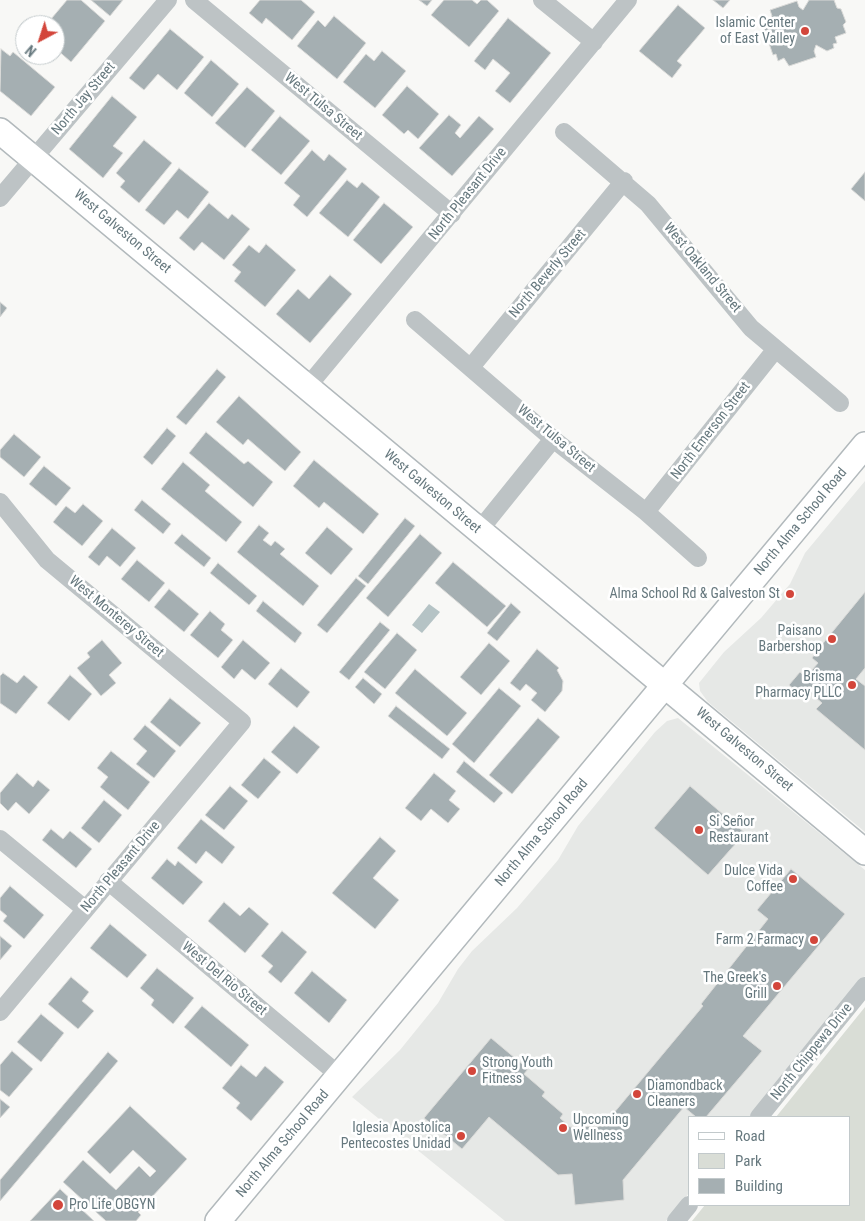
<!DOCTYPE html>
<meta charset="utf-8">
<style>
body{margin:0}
#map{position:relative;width:865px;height:1221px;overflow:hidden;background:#f8f8f6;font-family:"Roboto Condensed",sans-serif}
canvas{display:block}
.legend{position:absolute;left:688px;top:1116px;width:162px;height:90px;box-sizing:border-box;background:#fff;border:1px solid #c2c9cb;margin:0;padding:6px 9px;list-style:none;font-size:15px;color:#66787e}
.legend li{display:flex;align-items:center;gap:10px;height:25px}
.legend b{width:25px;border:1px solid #c2c9cb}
.north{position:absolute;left:15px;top:15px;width:50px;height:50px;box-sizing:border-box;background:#fff;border:1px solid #c2c9cb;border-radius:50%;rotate:220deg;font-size:14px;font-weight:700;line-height:20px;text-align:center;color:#66787e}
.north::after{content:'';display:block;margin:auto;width:18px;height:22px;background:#d3463b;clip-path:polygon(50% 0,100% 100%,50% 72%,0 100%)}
</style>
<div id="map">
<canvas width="865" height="1221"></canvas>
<ul class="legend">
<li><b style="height:6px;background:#fff"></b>Road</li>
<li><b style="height:14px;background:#d9ddd6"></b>Park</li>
<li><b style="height:14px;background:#a5afb2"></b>Building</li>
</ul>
<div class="north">N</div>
</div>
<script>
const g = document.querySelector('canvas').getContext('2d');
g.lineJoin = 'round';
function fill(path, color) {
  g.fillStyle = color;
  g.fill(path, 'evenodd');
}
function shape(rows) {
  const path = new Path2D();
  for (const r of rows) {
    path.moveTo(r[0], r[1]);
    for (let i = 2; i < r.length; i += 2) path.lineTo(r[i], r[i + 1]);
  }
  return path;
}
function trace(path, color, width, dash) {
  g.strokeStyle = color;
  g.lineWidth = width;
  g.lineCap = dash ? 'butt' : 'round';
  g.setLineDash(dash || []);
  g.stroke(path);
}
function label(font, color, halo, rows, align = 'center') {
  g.font = font + ' "Roboto Condensed",sans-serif';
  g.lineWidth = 5;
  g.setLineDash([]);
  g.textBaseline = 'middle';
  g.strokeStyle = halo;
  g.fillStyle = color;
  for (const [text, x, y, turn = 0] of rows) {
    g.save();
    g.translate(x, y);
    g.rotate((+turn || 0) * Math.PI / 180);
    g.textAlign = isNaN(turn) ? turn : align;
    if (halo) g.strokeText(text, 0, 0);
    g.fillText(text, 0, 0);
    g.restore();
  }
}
fill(shape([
 [865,481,865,832,708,702,700,691,699,683,724,652,761,618,790,584,805,553],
 [678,718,865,870,865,976,750,1117,689,1117,689,1193,666,1221,505,1221,352,1097,400,1050,438,1003,458,969,472,951,517,908,558,860,578,826,655,732,667,721]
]), '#e6e8e6');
fill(shape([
 [865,1007,865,1221,692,1221,705,1205,849,1205,849,1117,776,1117]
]), '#d9ddd6');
fill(shape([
 [429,604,440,612,422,633,412,625]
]), '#b5c3c5');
const building = shape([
 [67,0,81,0,105,21,71,62,55,48,55,25,46,25,67,0],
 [91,0,123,0,110,16,91,0],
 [260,0,301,0,315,12,292,40,266,18,262,24,249,13,260,0],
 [419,0,432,0,427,6,419,0],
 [444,0,472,0,477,4,481,0,487,0,499,11,469,47,431,15,444,0],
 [713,0,730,0,723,8,713,0],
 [834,0,837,8,841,9,846,22,843,25,846,33,835,37,837,43,833,44,834,48,827,51,816,45,814,51,816,57,789,66,784,58,778,61,776,54,773,55,764,29,766,28,764,21,770,19,772,16,770,10,797,1,799,7,803,10,809,0,834,0],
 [678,5,705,28,677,61,682,65,672,78,639,51,678,5],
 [334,16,366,43,337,79,297,46,318,20,325,27,334,16],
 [508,18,551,53,510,103,495,91,510,73,493,59,485,70,474,61,508,18],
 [170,29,204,57,177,90,158,74,144,90,129,78,170,29],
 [1,49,10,56,13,52,55,87,31,116,0,91,1,49],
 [382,51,406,71,375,108,343,82,366,54,374,61,382,51],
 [211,60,239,84,212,117,184,93,211,60],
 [407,86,439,114,418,139,408,130,404,134,382,115,407,86],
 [247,87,275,111,245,148,215,123,247,87],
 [112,96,137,117,113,146,123,153,103,178,69,149,112,96],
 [449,115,461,125,455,133,460,138,479,116,494,129,452,176,419,148,449,115],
 [280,116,310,141,281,175,251,150,280,116],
 [144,140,172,163,139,203,120,187,125,181,116,173,144,140],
 [312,150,324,161,329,154,347,169,307,217,293,205,300,196,284,183,312,150],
 [179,168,209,192,188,219,177,210,164,225,145,210,179,168],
 [865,172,865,201,851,189,865,172],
 [347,180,357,188,362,182,380,197,348,237,319,213,347,180],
 [209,203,228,219,232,214,250,229,224,260,202,242,194,251,179,238,209,203],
 [384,203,413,227,381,264,353,240,384,203],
 [266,244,296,270,265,307,234,281,241,272,232,265,249,245,259,253,266,244],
 [330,275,352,294,310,343,276,314,298,289,309,299,330,275],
 [0,302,7,308,0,317,0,302],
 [217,369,226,377,186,425,176,417,217,369],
 [239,396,301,452,285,471,248,439,243,445,216,422,239,396],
 [167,428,176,436,152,465,143,457,167,428],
 [206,432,244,464,248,461,273,482,253,507,189,453,206,432],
 [14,434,41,457,24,477,0,457,0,450,14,434],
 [314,460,379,514,363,534,324,502,319,508,293,486,314,460],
 [183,462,210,485,205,491,242,522,226,542,161,489,183,462],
 [44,466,71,488,56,506,29,484,44,466],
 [142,500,171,524,163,534,134,510,142,500],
 [83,504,103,521,82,546,53,522,66,506,75,513,83,504],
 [405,518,415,526,368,584,358,576,405,518],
 [259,525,269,533,263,540,271,546,275,541,285,549,280,554,319,586,303,606,237,552,259,525],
 [327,527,353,549,331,575,305,553,327,527],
 [112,528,136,548,120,567,107,556,99,566,88,557,112,528],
 [182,534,211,558,204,567,174,543,182,534],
 [420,534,442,553,388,617,366,598,420,534],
 [137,560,165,583,149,602,121,579,137,560],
 [453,562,506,606,487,627,435,583,453,562],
 [218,563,257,596,249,605,210,573,218,563],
 [356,578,366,586,327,633,317,625,356,578],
 [169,589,199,614,184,632,154,607,169,589],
 [865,592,865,668,856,679,865,686,865,750,816,709,822,703,807,690,802,696,789,685,800,672,806,677,818,663,812,658,820,647,865,592],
 [263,601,302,633,295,643,256,611,263,601],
 [511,603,521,612,497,641,487,633,511,603],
 [210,611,225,624,221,630,233,640,218,658,190,635,210,611],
 [380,622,390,630,349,680,339,672,380,622],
 [397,633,417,650,385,689,364,672,397,633],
 [102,640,122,663,109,675,116,683,101,696,77,668,90,657,87,653,102,640],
 [243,640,270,663,255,680,242,669,234,679,221,667,243,640],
 [489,643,510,661,481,695,460,677,489,643],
 [537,649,559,668,557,670,563,681,562,691,545,712,531,700,537,693,526,684,520,691,510,683,537,649],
 [281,668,310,692,297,708,268,684,281,668],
 [415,669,467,713,447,736,395,693,415,669],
 [3,673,17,683,24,675,38,687,16,714,0,703,0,676,3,673],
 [70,675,92,694,69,721,47,703,70,675],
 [363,678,382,694,374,704,355,687,363,678],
 [499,688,521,706,474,763,452,744,499,688],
 [170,698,201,723,180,747,150,722,170,698],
 [396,706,450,749,442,759,388,716,396,706],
 [538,718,560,737,512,794,489,775,538,718],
 [145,725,176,751,154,778,136,764,147,751,133,739,145,725],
 [294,726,320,747,297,774,271,752,294,726],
 [111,751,150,782,128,810,100,787,108,777,97,768,111,751],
 [264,758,281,772,258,799,241,785,264,758],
 [464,761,503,793,494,803,456,772,464,761],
 [17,773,33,787,38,780,50,790,29,814,16,802,8,811,0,803,0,793,17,773],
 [434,773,456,791,449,800,460,809,448,823,431,809,421,821,405,808,434,773],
 [230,786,248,801,224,830,205,815,230,786],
 [690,786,745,833,708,875,654,828,690,786],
 [104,800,122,815,99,843,81,828,104,800],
 [201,819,235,847,222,864,206,851,196,864,177,848,201,819],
 [51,829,63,839,70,831,92,849,76,868,42,840,51,829],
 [380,837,396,851,373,878,399,900,375,929,332,893,380,837],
 [167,859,175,866,178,861,203,882,183,905,151,878,167,859],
 [791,869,845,914,743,1036,762,1051,706,1117,696,1117,684,1107,623,1180,624,1200,575,1205,572,1174,558,1175,489,1117,462,1149,424,1118,491,1038,528,1069,524,1074,545,1092,542,1096,563,1114,560,1118,570,1127,603,1126,703,1006,701,1004,768,919,757,910,791,869],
 [10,886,44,915,24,939,3,921,7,916,0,910,0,898,10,886],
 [224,902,240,916,249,907,269,924,245,953,208,921,224,902],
 [110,924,147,955,127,978,90,948,110,924],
 [282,931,307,952,281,983,268,972,273,966,261,956,282,931],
 [0,936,12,946,0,960,0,936],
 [157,968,194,998,173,1024,151,1005,154,1000,140,988,157,968],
 [312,971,347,1000,329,1023,294,993,312,971],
 [71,977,89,992,82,1001,94,1011,78,1029,48,1004,71,977],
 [202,1006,249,1045,231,1067,184,1027,202,1006],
 [41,1014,64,1033,41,1062,17,1042,41,1014],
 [12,1051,33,1069,9,1097,0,1090,0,1065,12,1051],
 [108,1052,118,1061,0,1201,0,1180,108,1052],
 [241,1065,256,1077,265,1066,284,1082,251,1121,236,1108,240,1103,222,1088,241,1065],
 [0,1099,10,1107,0,1118,0,1099],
 [130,1106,187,1159,138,1212,141,1215,136,1221,106,1221,63,1182,83,1160,116,1190,139,1166,150,1177,156,1171,133,1150,110,1174,87,1152,130,1106],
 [60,1189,94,1221,30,1221,60,1189]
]);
fill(building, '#a5afb2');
trace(building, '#dadad8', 1);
const secondary = shape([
 [0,131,865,852],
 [218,1221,865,445]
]);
trace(secondary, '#b2b9bc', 28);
trace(shape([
 [194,0,452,214],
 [542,0,594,42],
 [564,132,648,204,751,328,840,403],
 [0,198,168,0],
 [415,320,553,439,646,512,698,558],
 [471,367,624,181],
 [308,386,628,0],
 [0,502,47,560,242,722,0,1012],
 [646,512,775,350],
 [478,532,553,439],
 [0,839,85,909],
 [108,881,340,1076],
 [759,1117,865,986],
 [676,1221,689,1205]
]), '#bdc3c5', 18);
trace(secondary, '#fff', 25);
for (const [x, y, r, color] of [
 [805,31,5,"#d3463b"],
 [790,594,5,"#d3463b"],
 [832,639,5,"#d3463b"],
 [852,685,5,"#d3463b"],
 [699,830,5,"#d3463b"],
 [793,879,5,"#d3463b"],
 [814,940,5,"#d3463b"],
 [777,986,5,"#d3463b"],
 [472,1071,5,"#d3463b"],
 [637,1094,5,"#d3463b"],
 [563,1128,5,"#d3463b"],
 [461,1136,5,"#d3463b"],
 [58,1205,6,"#d3463b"]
]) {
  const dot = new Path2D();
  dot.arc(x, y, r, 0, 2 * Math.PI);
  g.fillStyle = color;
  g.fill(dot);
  trace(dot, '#fff', 2);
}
label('14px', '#66787e', '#fff', [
 ["Islamic Center",795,23],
 ["of East Valley",795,39],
 ["Alma School Rd & Galveston St",780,594],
 ["Paisano",822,631],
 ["Barbershop",822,647],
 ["Brisma",842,677],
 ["Pharmacy PLLC",842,693],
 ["Si Señor",709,822,"left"],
 ["Restaurant",709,838,"left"],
 ["Dulce Vida",783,871],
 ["Coffee",783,887],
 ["Farm 2 Farmacy",804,940],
 ["The Greek's",767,978],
 ["Grill",767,994],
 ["Strong Youth",482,1063,"left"],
 ["Fitness",482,1079,"left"],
 ["Diamondback",647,1086,"left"],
 ["Cleaners",647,1102,"left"],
 ["Upcoming",573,1120,"left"],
 ["Wellness",573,1136,"left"],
 ["Iglesia Apostolica",451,1128],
 ["Pentecostes Unidad",451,1144],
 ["Pro Life OBGYN",69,1205,"left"]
], 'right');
label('14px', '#66787e', '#fff', [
 ["North Jay Street",84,99,-50],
 ["West Tulsa Street",323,107,40],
 ["North Pleasant Drive",468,194,-51],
 ["West Galveston Street",122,232,40],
 ["West Oakland Street",702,268,50],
 ["North Beverly Street",548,274,-50],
 ["North Emerson Street",711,431,-52],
 ["West Tulsa Street",556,439,40],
 ["West Galveston Street",432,492,40],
 ["North Alma School Road",801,522,-50],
 ["West Monterey Street",116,617,40],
 ["West Galveston Street",744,750,40],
 ["North Alma School Road",542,833,-50],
 ["North Pleasant Drive",121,867,-50],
 ["West Del Rio Street",224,979,40],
 ["North Chippewa Drive",812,1052,-51],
 ["North Alma School Road",283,1144,-50]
]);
</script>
